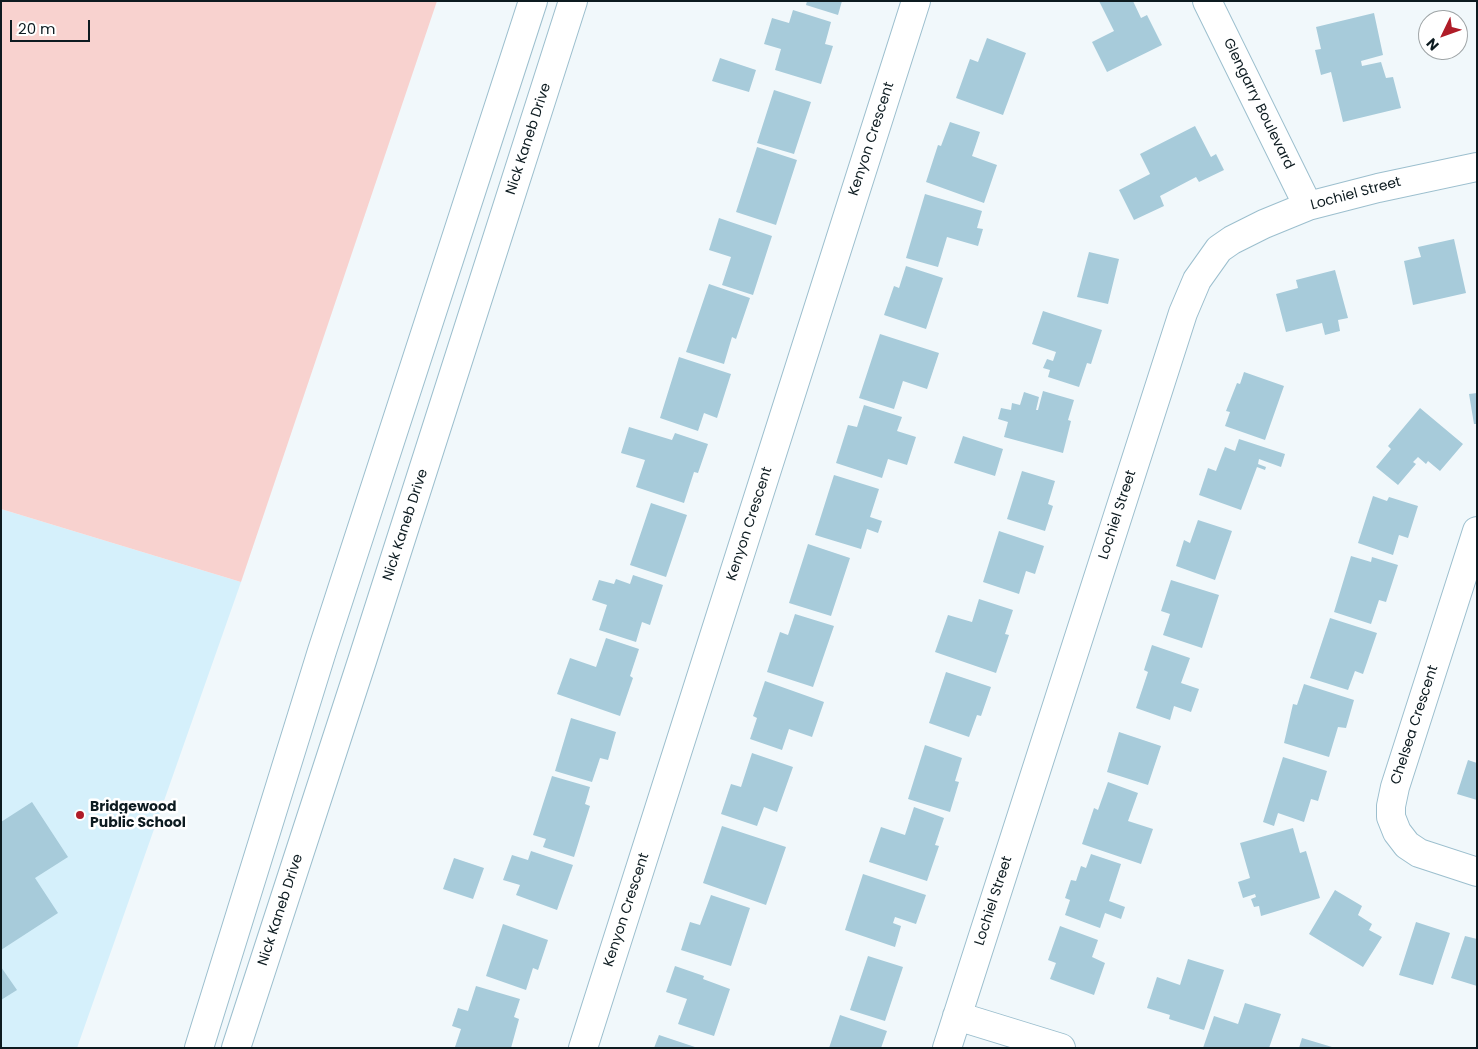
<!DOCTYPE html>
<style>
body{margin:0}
#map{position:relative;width:1478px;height:1049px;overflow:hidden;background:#f1f8fb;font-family:Poppins,sans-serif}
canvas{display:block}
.frame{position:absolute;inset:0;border:2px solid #0d1b20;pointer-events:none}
.north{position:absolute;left:1418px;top:10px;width:50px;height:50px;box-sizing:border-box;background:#fff;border:1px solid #9ea4a6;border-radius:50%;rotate:228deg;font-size:14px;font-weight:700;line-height:20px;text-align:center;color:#0d1b20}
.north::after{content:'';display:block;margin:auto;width:18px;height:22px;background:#af1c28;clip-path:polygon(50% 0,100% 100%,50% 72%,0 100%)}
.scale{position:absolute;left:10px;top:20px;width:80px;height:22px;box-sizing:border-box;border:2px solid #0d1b20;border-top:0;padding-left:6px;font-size:15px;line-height:18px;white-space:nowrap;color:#0d1b20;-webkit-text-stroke:4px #fff;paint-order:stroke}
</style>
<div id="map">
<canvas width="1478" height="1049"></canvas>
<div class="frame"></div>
<div class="north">N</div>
<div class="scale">20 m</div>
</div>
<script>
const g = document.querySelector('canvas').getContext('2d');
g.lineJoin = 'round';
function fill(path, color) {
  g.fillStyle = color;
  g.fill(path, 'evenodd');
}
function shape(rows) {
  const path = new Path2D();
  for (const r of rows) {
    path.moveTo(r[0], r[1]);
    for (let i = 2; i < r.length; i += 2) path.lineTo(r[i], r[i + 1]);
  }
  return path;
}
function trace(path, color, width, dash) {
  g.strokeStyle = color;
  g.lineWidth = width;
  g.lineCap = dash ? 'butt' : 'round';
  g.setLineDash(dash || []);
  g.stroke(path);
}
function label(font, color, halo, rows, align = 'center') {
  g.font = font + ' Poppins,sans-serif';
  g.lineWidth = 5;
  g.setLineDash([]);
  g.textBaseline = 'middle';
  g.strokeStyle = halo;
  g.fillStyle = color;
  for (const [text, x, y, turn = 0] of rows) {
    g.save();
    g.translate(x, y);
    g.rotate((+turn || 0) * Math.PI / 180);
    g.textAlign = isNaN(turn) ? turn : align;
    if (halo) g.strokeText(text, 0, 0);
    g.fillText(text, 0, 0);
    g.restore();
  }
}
fill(shape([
 [1,509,241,582,77,1048,1,1048]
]), '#d5f0fb');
fill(shape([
 [1,1,437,1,241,582,1,509]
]), '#f8d2cf');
fill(shape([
 [807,1,842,1,838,15,806,5],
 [1099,1,1133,1,1141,18,1147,15,1162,45,1107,72,1092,42,1114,31],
 [793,10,831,22,825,44,833,46,821,84,775,70,781,49,764,44,772,18,789,23],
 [1374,13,1383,55,1361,61,1362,66,1381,62,1386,78,1393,77,1401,108,1343,122,1331,72,1321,75,1315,50,1321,49,1316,27],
 [987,38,1026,53,1003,115,956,98,970,59,978,62],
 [720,58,756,70,749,92,712,81],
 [774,90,811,102,794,154,757,143],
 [950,122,980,132,972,156,997,165,984,203,926,182,938,145,941,146],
 [1195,126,1211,157,1216,154,1224,170,1199,182,1196,177,1160,196,1164,206,1134,220,1119,190,1150,174,1140,154],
 [757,147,797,160,776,225,736,212],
 [925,194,982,211,977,228,983,229,978,246,947,237,938,267,906,258],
 [719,218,772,236,753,295,722,285,731,257,709,250],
 [1454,239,1466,293,1413,305,1404,261,1421,257,1418,247],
 [1089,252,1119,259,1108,304,1077,297],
 [906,266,943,278,926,329,884,315,894,286,899,288],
 [1335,270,1348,318,1338,320,1340,331,1325,335,1322,323,1286,332,1276,294,1298,288,1296,280],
 [709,284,750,298,736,339,732,337,724,364,686,352],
 [1043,311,1102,330,1091,364,1087,363,1079,387,1048,377,1050,370,1043,368,1047,359,1053,361,1056,352,1032,344],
 [880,334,939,353,927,389,903,381,894,409,859,398],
 [679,357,731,374,717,418,704,413,698,431,660,418],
 [1244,372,1284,386,1265,440,1225,426,1230,412,1226,411,1237,383,1240,384],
 [1043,391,1074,400,1068,420,1071,421,1063,453,1004,437,1008,422,998,419,1001,408,1011,410,1012,403,1020,405,1024,392,1039,397,1036,410,1038,410],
 [1477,393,1477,424,1474,424,1469,394],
 [864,405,902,417,897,431,916,437,907,465,888,459,882,478,836,463,848,425,857,427],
 [1420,408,1463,444,1440,471,1428,461,1426,464,1418,457,1413,462,1416,464,1398,485,1376,467,1391,449,1388,446],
 [629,427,672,440,675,433,708,444,698,473,694,472,684,503,636,487,645,460,621,453],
 [963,436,1003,449,995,476,954,463],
 [1239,439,1285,454,1281,467,1259,459,1258,464,1266,467,1265,470,1257,467,1241,510,1199,495,1208,468,1216,471,1225,447,1235,451],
 [1022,471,1055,481,1048,504,1053,506,1045,531,1007,519],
 [834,475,879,489,870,517,882,521,878,533,867,529,861,549,815,535],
 [1373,496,1387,501,1389,497,1418,506,1408,538,1399,535,1393,555,1358,543],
 [651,503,687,515,666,577,630,565],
 [1198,520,1232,531,1215,580,1176,566,1184,540,1190,543],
 [999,531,1044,546,1035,574,1026,571,1019,594,983,582],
 [808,544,850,558,831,616,789,603],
 [1351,556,1371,562,1372,557,1398,565,1386,602,1379,600,1371,624,1334,612],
 [633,575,663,585,650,625,642,622,636,642,599,630,607,605,592,600,599,580,614,584,616,579,630,584],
 [1171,580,1219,595,1202,648,1163,635,1170,614,1161,611],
 [979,599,1013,610,1005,634,1009,635,996,673,935,652,948,615,972,622],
 [795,614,834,626,813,687,767,672,780,632,788,635],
 [1330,618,1377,633,1363,674,1355,671,1348,690,1310,678],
 [606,638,639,649,630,676,633,678,620,716,557,694,570,658,596,667],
 [1152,645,1190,658,1181,683,1199,689,1191,712,1174,706,1170,720,1136,708,1148,672,1144,670],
 [946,672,991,687,981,716,977,715,969,737,929,723],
 [765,681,824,702,812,737,789,729,782,750,750,739,757,718,753,716],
 [1304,684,1354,700,1346,728,1338,727,1329,757,1284,743,1293,704,1297,705],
 [571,718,616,732,608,760,600,758,592,782,555,771],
 [1119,732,1161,746,1148,785,1107,772],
 [925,745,962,758,955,781,959,782,950,812,908,799],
 [752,753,793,767,777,812,764,807,757,826,721,814,731,784,741,787],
 [1283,757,1327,771,1318,801,1311,799,1304,822,1278,813,1274,826,1263,822],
 [1468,760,1477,763,1477,800,1457,794],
 [552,776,590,787,585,804,590,806,574,857,543,847,546,839,533,835],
 [1108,782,1138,793,1128,821,1153,829,1141,864,1082,844,1094,808,1098,810],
 [32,802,68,857,35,878,58,913,1,950,1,822],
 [914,807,944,818,935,845,939,846,927,881,869,862,881,827,905,835],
 [722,826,786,847,766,905,703,883],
 [1293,828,1300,853,1306,851,1320,898,1261,916,1259,906,1254,907,1251,899,1256,897,1255,894,1243,898,1238,882,1250,878,1240,843],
 [531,851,573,865,557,910,516,895,520,885,503,880,512,855,528,860],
 [1091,854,1121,864,1109,901,1125,907,1121,919,1105,913,1100,928,1065,915,1070,900,1065,898,1071,880,1076,881,1081,866,1086,868],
 [454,858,484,868,473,899,443,889],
 [863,874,926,895,916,924,895,917,893,923,901,926,895,947,845,930],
 [1335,890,1362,906,1358,915,1372,924,1369,930,1382,937,1363,967,1309,934],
 [711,895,750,908,731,966,681,950,690,922,700,925],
 [1416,922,1450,933,1433,985,1399,975],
 [503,924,548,940,538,970,533,968,526,990,486,976],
 [1060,926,1098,940,1092,957,1105,963,1094,995,1050,979,1056,963,1048,960],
 [1465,936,1477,939,1477,986,1451,978],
 [868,956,903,967,885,1021,850,1010],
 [1188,959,1224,970,1204,1030,1172,1020,1169,1019,1170,1015,1147,1008,1157,977,1180,985],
 [675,966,704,976,703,979,730,989,714,1036,678,1024,687,999,666,992],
 [1,967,17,990,1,1000],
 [476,986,520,999,514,1017,519,1019,511,1048,455,1047,461,1029,452,1026,458,1008,468,1011],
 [1245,1003,1281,1014,1269,1048,1203,1048,1214,1016,1238,1024],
 [840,1015,887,1031,881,1048,829,1048],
 [659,1035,695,1047,695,1048,654,1048],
 [1302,1038,1332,1047,1332,1048,1299,1048]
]), '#a7cbda');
const minor = shape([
 [1207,1,1308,206],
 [1477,531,1395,787,1391,806,1391,817,1397,832,1407,845,1419,853,1477,872],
 [957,1016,1061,1048],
 [583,1048,916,1],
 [947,1048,1183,313,1197,280,1219,249,1232,240,1264,224,1308,206,1378,188,1477,167]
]);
const tertiary = shape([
 [199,1048,322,651,533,1],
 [236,1048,362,661,573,1]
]);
trace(minor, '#9cbfce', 30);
trace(tertiary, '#9cbfce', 30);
trace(minor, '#fff', 28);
trace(tertiary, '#fff', 28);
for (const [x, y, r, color] of [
 [80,815,5,"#af1c28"]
]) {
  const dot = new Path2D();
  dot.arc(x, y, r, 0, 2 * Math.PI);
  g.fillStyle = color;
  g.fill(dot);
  trace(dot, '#fff', 2);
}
label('14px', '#0d1b20', '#fff', [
 ["Glengarry Boulevard",1258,104,64],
 ["Nick Kaneb Drive",529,139,-72],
 ["Kenyon Crescent",872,139,-72],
 ["Lochiel Street",1356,194,-15],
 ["Lochiel Street",1118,515,-72],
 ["Kenyon Crescent",750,524,-72],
 ["Nick Kaneb Drive",406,525,-72],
 ["Chelsea Crescent",1415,725,-72],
 ["Lochiel Street",994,901,-72],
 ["Nick Kaneb Drive",281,910,-72],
 ["Kenyon Crescent",627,910,-72]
]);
label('bold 14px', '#0d1b20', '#fff', [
 ["Bridgewood",90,807],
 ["Public School",90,823]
], 'left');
</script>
